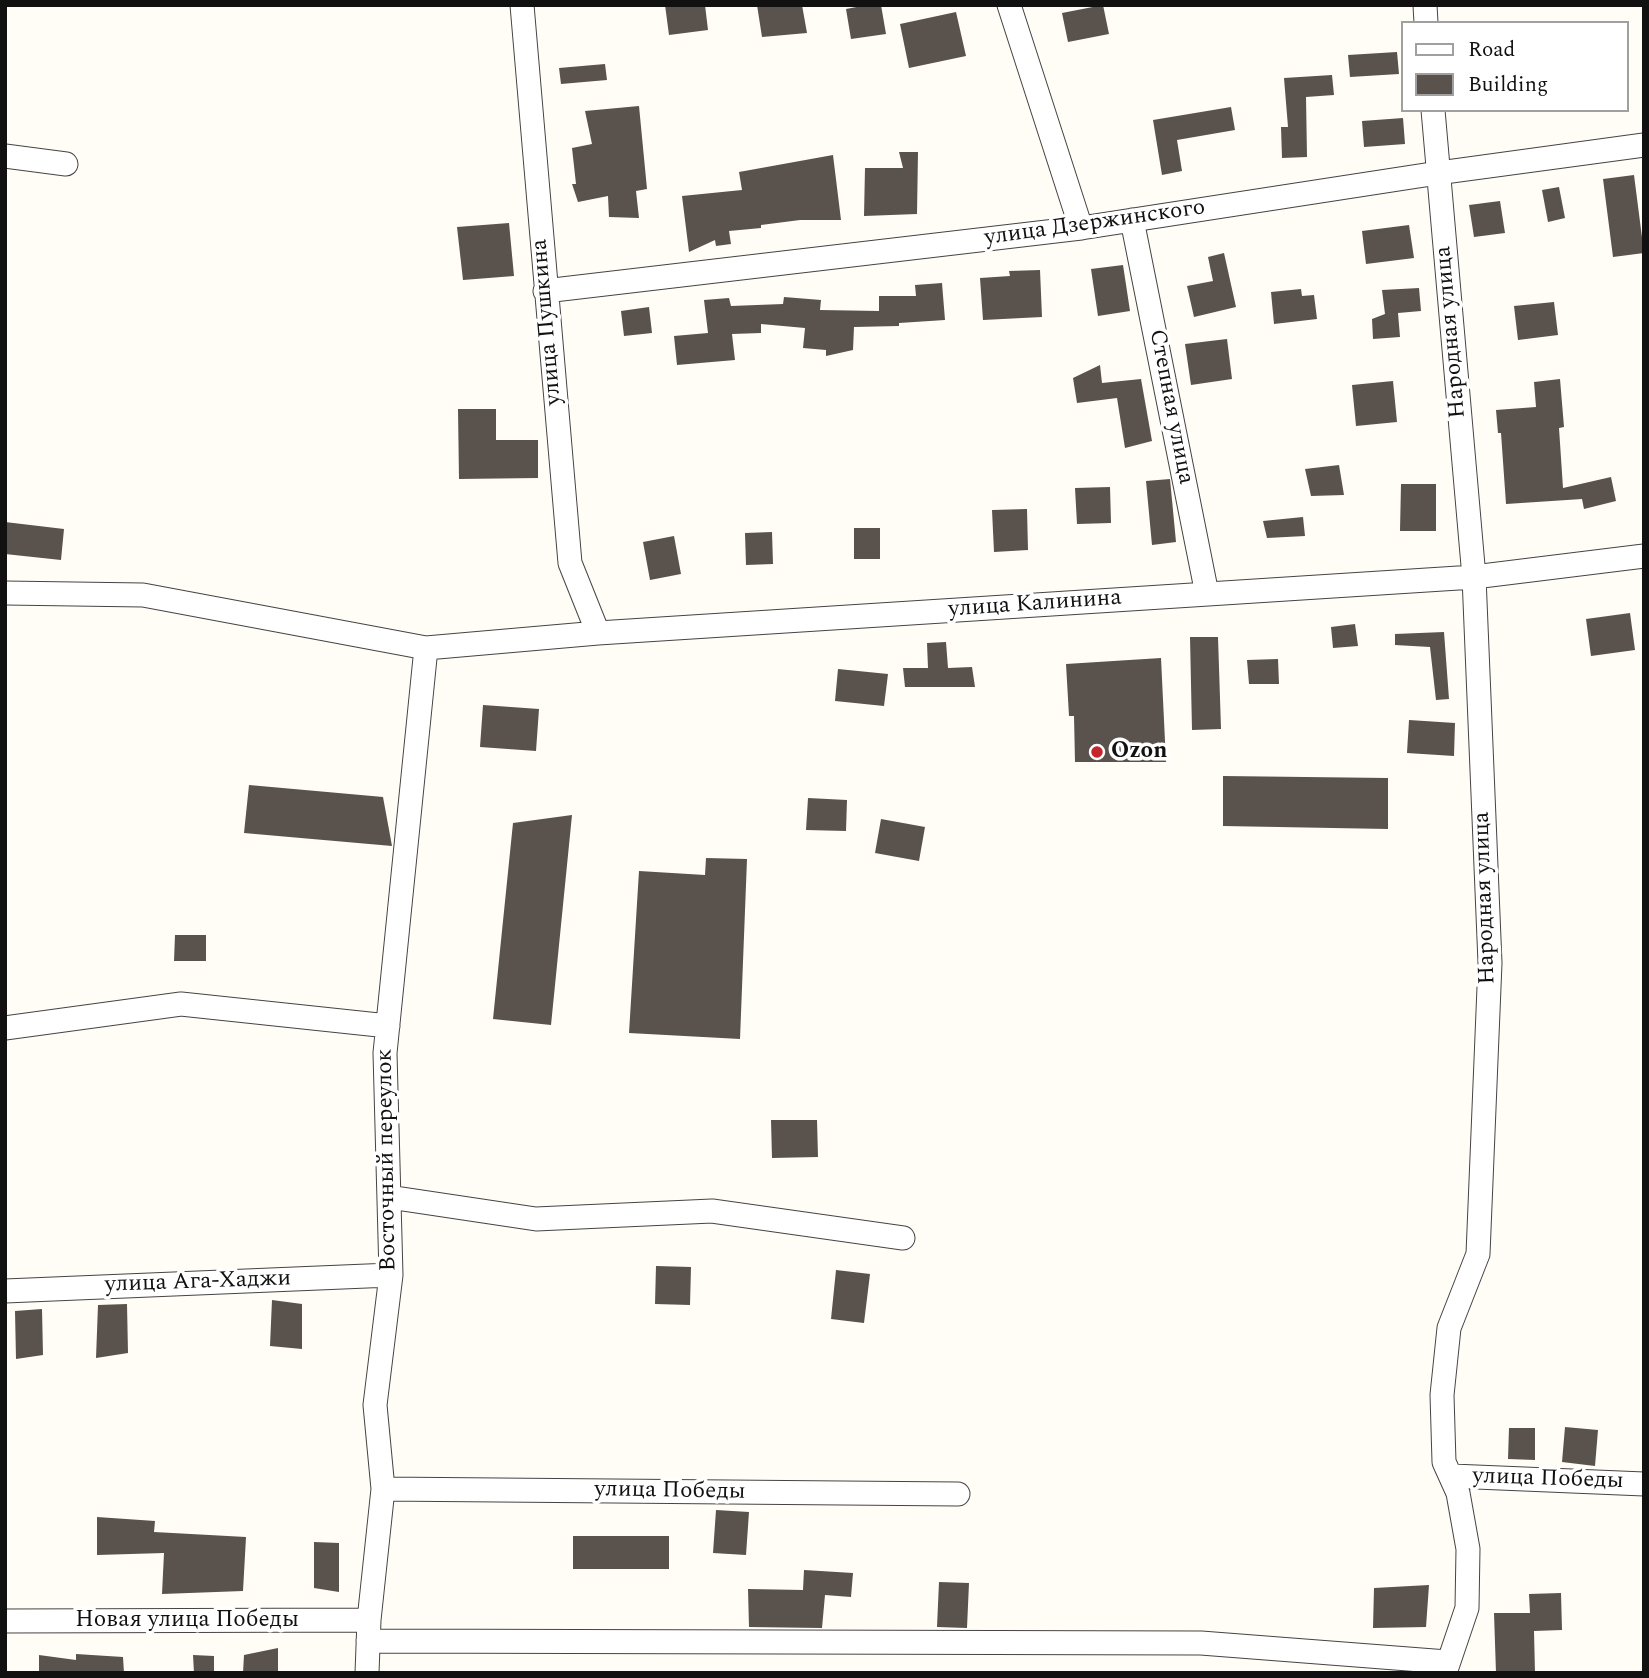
<!DOCTYPE html>
<meta charset="utf-8">
<style>
body{margin:0}
#map{position:relative;width:1649px;height:1678px;overflow:hidden;background:#fffdf5;font-family:Spectral,serif}
canvas{display:block}
.frame{position:absolute;inset:0;border:7px solid #111;pointer-events:none}
.legend{position:absolute;left:1401px;top:21px;width:228px;height:91px;box-sizing:border-box;background:#fff;border:2px solid #a0a0a0;margin:0;padding:9px 12px;list-style:none;font-size:21px;color:#111}
.legend li{display:flex;align-items:center;gap:14px;height:35px}
.legend b{width:35px;border:2px solid #a0a0a0}
</style>
<div id="map">
<canvas width="1649" height="1678"></canvas>
<div class="frame"></div>
<ul class="legend">
<li><b style="height:9px;background:#fff"></b>Road</li>
<li><b style="height:19px;background:#5a524d"></b>Building</li>
</ul>
</div>
<script>
const g = document.querySelector('canvas').getContext('2d');
g.lineJoin = 'round';
function fill(path, color) {
  g.fillStyle = color;
  g.fill(path, 'evenodd');
}
function shape(rows) {
  const path = new Path2D();
  for (const r of rows) {
    path.moveTo(r[0], r[1]);
    for (let i = 2; i < r.length; i += 2) path.lineTo(r[i], r[i + 1]);
  }
  return path;
}
function trace(path, color, width, dash) {
  g.strokeStyle = color;
  g.lineWidth = width;
  g.lineCap = dash ? 'butt' : 'round';
  g.setLineDash(dash || []);
  g.stroke(path);
}
function label(font, color, halo, rows, align = 'center') {
  g.font = font + ' Spectral,serif';
  g.lineWidth = 7;
  g.setLineDash([]);
  g.textBaseline = 'middle';
  g.strokeStyle = halo;
  g.fillStyle = color;
  for (const [text, x, y, turn = 0] of rows) {
    g.save();
    g.translate(x, y);
    g.rotate((+turn || 0) * Math.PI / 180);
    g.textAlign = isNaN(turn) ? turn : align;
    if (halo) g.strokeText(text, 0, 0);
    g.fillText(text, 0, 0);
    g.restore();
  }
}
fill(shape([
 [665,5,705,5,708,30,669,35],
 [757,5,802,5,807,33,762,37],
 [867,5,881,5,886,34,851,39,846,9],
 [1103,5,1109,34,1068,42,1062,13],
 [956,12,966,56,909,68,900,24],
 [1397,52,1399,74,1350,77,1348,55],
 [605,64,607,80,561,84,559,68],
 [1332,75,1334,95,1306,97,1307,157,1282,158,1281,127,1288,127,1284,78],
 [639,106,647,189,636,191,639,218,609,217,608,196,578,202,572,184,576,184,572,148,592,144,585,111],
 [1231,107,1235,130,1177,140,1182,171,1162,175,1153,120],
 [1403,118,1405,144,1364,147,1362,121],
 [899,152,918,152,917,214,864,216,865,168,903,168],
 [833,155,841,220,800,220,761,225,761,228,729,231,731,244,716,246,715,240,689,252,682,196,742,190,739,172],
 [1634,175,1644,253,1613,257,1603,179],
 [1559,187,1565,218,1548,222,1542,190],
 [1500,201,1505,233,1474,237,1469,205],
 [509,223,514,276,463,280,457,227],
 [1409,225,1414,258,1366,264,1362,231],
 [1224,253,1236,307,1194,317,1187,286,1213,281,1208,257],
 [1123,265,1130,311,1098,316,1091,269],
 [1040,270,1042,317,983,320,980,278,1010,276,1009,271],
 [942,283,945,320,899,323,899,326,854,327,853,350,826,356,826,350,803,348,805,328,761,324,761,333,732,334,735,360,677,365,674,336,708,333,704,300,729,298,731,306,783,304,784,297,821,300,820,310,879,311,879,296,916,296,915,285],
 [1419,288,1421,311,1398,313,1400,337,1373,339,1372,319,1385,314,1382,290],
 [1301,289,1302,296,1314,295,1317,319,1274,324,1271,292],
 [1554,302,1558,335,1518,340,1514,306],
 [649,307,652,333,624,336,621,311],
 [1227,339,1232,379,1191,385,1185,344],
 [1100,365,1102,383,1141,379,1152,441,1125,448,1117,398,1077,403,1073,378],
 [1560,379,1564,427,1559,428,1563,488,1611,477,1616,501,1584,509,1582,499,1506,504,1501,433,1498,433,1496,410,1536,407,1534,382],
 [1393,381,1397,422,1356,426,1352,385],
 [458,409,496,409,496,440,538,440,538,478,459,479],
 [1339,465,1344,495,1311,496,1305,469],
 [1170,479,1176,542,1152,545,1146,481],
 [1401,484,1436,484,1436,531,1400,531],
 [1110,487,1111,523,1077,524,1075,488],
 [1027,509,1028,550,994,552,992,510],
 [1303,517,1305,536,1267,538,1263,521],
 [5,522,64,529,61,560,5,554],
 [854,528,880,528,880,559,854,559],
 [772,532,773,564,746,565,745,533],
 [674,536,681,574,650,580,643,542],
 [1630,613,1635,650,1591,656,1586,619],
 [1355,624,1358,646,1333,648,1331,627],
 [1444,632,1449,699,1436,700,1430,647,1395,645,1395,634],
 [1190,637,1218,637,1221,729,1192,730],
 [946,642,948,668,972,667,975,687,905,687,903,668,928,668,927,643],
 [1161,658,1166,762,1075,762,1074,716,1069,716,1066,664],
 [1278,659,1279,684,1249,684,1247,660],
 [838,669,888,674,884,706,835,701],
 [483,705,539,709,536,751,480,747],
 [1409,720,1455,723,1454,756,1407,753],
 [1223,776,1388,778,1388,829,1223,826],
 [249,785,383,797,392,846,244,833],
 [808,798,847,800,846,831,806,830],
 [572,815,551,1025,493,1019,513,823],
 [881,819,925,827,919,861,875,853],
 [706,858,747,859,740,1039,629,1033,639,871,705,875],
 [175,935,206,935,206,961,174,961],
 [771,1120,817,1120,818,1157,772,1158],
 [656,1266,691,1267,690,1305,655,1304],
 [836,1270,870,1274,864,1323,831,1319],
 [272,1300,302,1304,302,1349,270,1346],
 [127,1304,128,1353,96,1358,98,1305],
 [42,1309,43,1355,16,1359,15,1311],
 [1565,1427,1598,1430,1595,1466,1562,1462],
 [1509,1428,1535,1428,1535,1460,1508,1459],
 [716,1510,749,1512,746,1555,713,1553],
 [97,1517,155,1521,154,1532,246,1537,243,1591,162,1594,164,1553,97,1555],
 [573,1536,669,1536,669,1569,573,1569],
 [314,1542,339,1543,339,1592,314,1588],
 [804,1570,853,1573,851,1597,825,1595,822,1628,749,1627,748,1589,803,1590],
 [939,1582,969,1583,967,1628,937,1627],
 [1429,1585,1426,1627,1373,1628,1374,1588],
 [1561,1593,1562,1630,1534,1631,1535,1673,1496,1673,1494,1613,1530,1613,1529,1594],
 [278,1648,278,1673,243,1673,244,1655],
 [76,1654,123,1657,124,1673,39,1673,39,1655,76,1660],
 [193,1655,214,1656,214,1673,194,1673]
]), '#5a524d');
const street = shape([
 [522,5,570,563,598,633],
 [1009,5,1081,228],
 [1425,5,1426,23],
 [1433,110,1474,577,1490,963,1478,1254,1449,1328,1442,1395,1444,1462,1458,1493,1468,1549,1467,1608,1445,1673],
 [5,156,66,164],
 [1132,220,1207,594],
 [545,291,1081,228,1438,173,1644,145],
 [5,593,143,595,426,648,598,633,1474,577,1644,556],
 [5,1028,181,1004,388,1026],
 [389,1197,536,1219,712,1211,903,1238],
 [5,1291,391,1275],
 [1452,1476,1644,1484],
 [383,1489,958,1494],
 [5,1621,369,1620],
 [368,1641,1201,1643,1447,1662],
 [367,1673,369,1620,383,1489,375,1405,391,1275,385,1053,426,648]
]);
trace(street, '#444', 25);
trace(street, '#fff', 23);
for (const [x, y, r, color] of [
 [1097,752,7,"#c4262e"]
]) {
  const dot = new Path2D();
  dot.arc(x, y, r, 0, 2 * Math.PI);
  g.fillStyle = color;
  g.fill(dot);
  trace(dot, '#fff', 2.5);
}
label('23px', '#111', '#fff', [
 ["улица Дзержинского",1095,224,-8],
 ["улица Пушкина",548,322,-95],
 ["Народная улица",1452,332,-95],
 ["Степная улица",1170,407,79],
 ["улица Калинина",1035,605,-4],
 ["Народная улица",1486,898,-92],
 ["Восточный переулок",388,1160,-91],
 ["улица Ага-Хаджи",198,1283,-2],
 ["улица Победы",1548,1480,2],
 ["улица Победы",670,1492,1],
 ["Новая улица Победы",187,1621]
]);
label('bold 23px', '#111', '#fff', [
 ["Ozon",1111,752]
], 'left');
</script>
